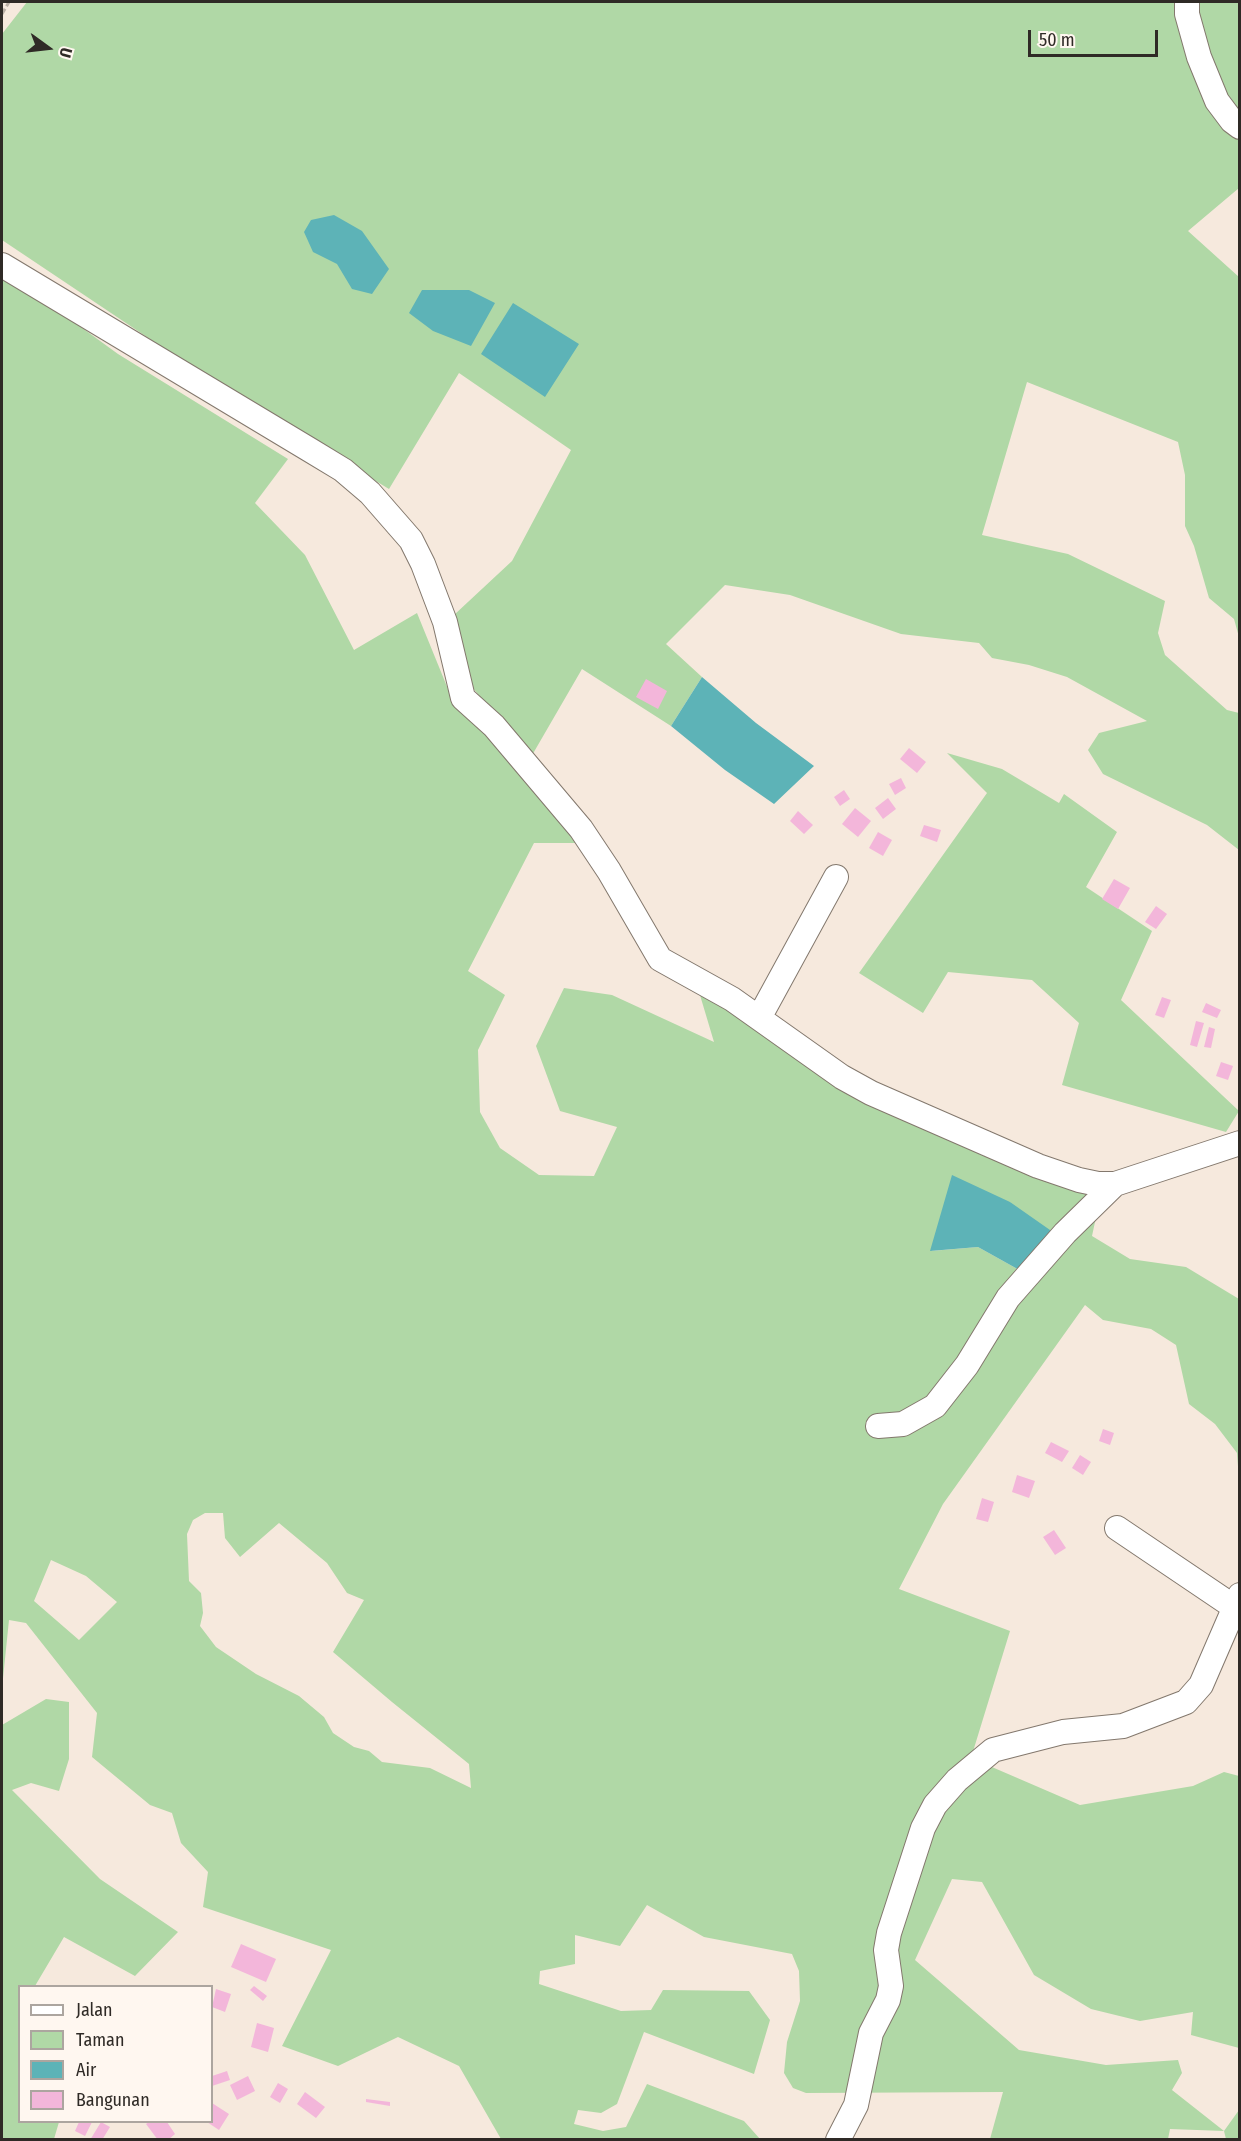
<!DOCTYPE html>
<style>
body{margin:0}
#map{position:relative;width:1241px;height:2141px;overflow:hidden;background:#f6e9dd;font-family:"Fira Sans Condensed",sans-serif}
canvas{display:block}
.frame{position:absolute;inset:0;border:3px solid #2f2a26;pointer-events:none}
.legend{position:absolute;left:18px;top:1985px;width:195px;height:138px;box-sizing:border-box;background:#fff7f0;border:2px solid #aca59f;margin:0;padding:8px 10px;list-style:none;font-size:18px;color:#2f2a26}
.legend li{display:flex;align-items:center;gap:12px;height:30px}
.legend b{width:30px;border:2px solid #aca59f}
.north{position:absolute;left:18px;top:18px;width:60px;height:60px;-webkit-text-stroke:4px #fff7f0;paint-order:stroke;rotate:105deg;font-size:16px;font-weight:700;line-height:24px;text-align:center;color:#2f2a26}
.north::after{content:'';display:block;margin:auto;width:21px;height:27px;background:#2f2a26;clip-path:polygon(50% 0,100% 100%,50% 72%,0 100%)}
.scale{position:absolute;left:1028px;top:30px;width:130px;height:27px;box-sizing:border-box;border:3px solid #2f2a26;border-top:0;padding-left:8px;font-size:18px;line-height:21px;white-space:nowrap;color:#2f2a26;-webkit-text-stroke:4px #fff7f0;paint-order:stroke}
</style>
<div id="map">
<canvas width="1241" height="2141"></canvas>
<div class="frame"></div>
<ul class="legend">
<li><b style="height:8px;background:#fff"></b>Jalan</li>
<li><b style="height:16px;background:#b0d8a6"></b>Taman</li>
<li><b style="height:16px;background:#5db3b7"></b>Air</li>
<li><b style="height:16px;background:#f3b6da"></b>Bangunan</li>
</ul>
<div class="north">U</div>
<div class="scale">50 m</div>
</div>
<script>
const g = document.querySelector('canvas').getContext('2d');
g.lineJoin = 'round';
function fill(path, color) {
  g.fillStyle = color;
  g.fill(path, 'evenodd');
}
function shape(rows) {
  const path = new Path2D();
  for (const r of rows) {
    path.moveTo(r[0], r[1]);
    for (let i = 2; i < r.length; i += 2) path.lineTo(r[i], r[i + 1]);
  }
  return path;
}
function trace(path, color, width, dash) {
  g.strokeStyle = color;
  g.lineWidth = width;
  g.lineCap = dash ? 'butt' : 'round';
  g.setLineDash(dash || []);
  g.stroke(path);
}
fill(shape([
 [27,2,1239,2,1239,188,1188,231,1239,277,1239,637,1234,619,1209,598,1194,546,1185,526,1185,475,1178,442,1027,382,982,535,1068,554,1165,601,1158,633,1165,655,1227,710,1239,713,1239,850,1207,825,1103,774,1088,750,1099,733,1147,721,1067,677,1029,665,992,658,979,643,901,634,790,595,725,585,666,644,702,677,671,726,582,669,531,757,592,843,534,843,468,971,505,995,478,1050,480,1112,500,1148,539,1175,594,1176,617,1127,560,1111,536,1046,564,988,612,995,714,1042,694,975,859,1094,1101,1194,1092,1236,1130,1259,1186,1267,1239,1299,1239,1480,1237,1453,1215,1424,1189,1404,1176,1345,1151,1329,1103,1320,1085,1305,943,1504,899,1589,1010,1631,971,1758,1080,1805,1193,1786,1224,1772,1239,1776,1239,2048,1191,2035,1193,2012,1140,2021,1091,2009,1034,1975,982,1882,952,1879,915,1960,1019,2050,1106,2065,1178,2060,1182,2073,1172,2090,1224,2131,1239,2110,1239,2139,1226,2139,1224,2131,1170,2129,1168,2139,990,2139,1003,2092,806,2093,793,2088,784,2073,787,2042,800,2001,799,1971,792,1954,704,1937,647,1905,620,1946,575,1935,575,1964,540,1971,539,1984,621,2011,651,2010,663,1990,749,1991,770,2020,754,2074,644,2032,617,2104,601,2113,578,2110,574,2124,603,2131,626,2127,647,2084,744,2121,760,2139,501,2139,459,2066,398,2037,338,2066,282,2046,331,1950,203,1907,208,1872,181,1843,172,1813,150,1805,92,1757,97,1713,26,1623,9,1620,2,1688,2,274,19,282,118,354,288,459,255,503,305,555,354,650,417,613,450,694,528,753,466,680,454,615,512,561,571,450,459,373,389,489,229,392,2,240,2,34],
 [1010,1202,1039,1281,978,1247,931,1251],
 [205,1513,223,1513,225,1538,240,1557,279,1523,327,1563,347,1593,364,1600,333,1652,392,1702,469,1764,471,1788,430,1768,382,1762,369,1751,354,1747,333,1733,324,1717,299,1696,256,1674,216,1647,200,1626,203,1613,201,1593,189,1581,187,1534,193,1520],
 [51,1560,86,1576,117,1602,79,1640,34,1601],
 [947,753,1002,769,1059,803,1064,794,1117,832,1086,887,1152,931,1121,1000,1239,1111,1226,1132,1062,1085,1079,1023,1032,980,948,972,923,1013,859,973,987,793],
 [46,1699,69,1702,69,1759,59,1791,31,1783,12,1790,100,1879,178,1932,135,1976,64,1937,35,1986,20,1986,20,2122,59,2122,54,2139,2,2139,2,1725]
]), '#b0d8a6');
fill(shape([
 [334,215,362,231,389,269,372,294,352,289,337,264,313,252,304,232,311,220],
 [422,290,469,290,495,303,471,346,433,331,409,313],
 [513,303,579,344,545,397,481,354],
 [702,677,756,723,814,766,774,804,725,770,671,726],
 [952,1175,1010,1202,1070,1244,1039,1281,978,1247,930,1251]
]), '#5db3b7');
fill(shape([
 [646,679,667,691,658,709,636,697],
 [909,748,926,762,917,773,900,759],
 [901,778,906,788,895,795,889,784],
 [844,790,850,799,840,806,834,797],
 [888,798,896,809,883,819,875,808],
 [855,808,871,821,858,837,842,824],
 [798,811,813,825,804,834,790,821],
 [924,825,941,830,937,842,920,836],
 [878,832,892,840,883,856,869,848],
 [1114,879,1130,888,1118,909,1102,899],
 [1156,906,1167,914,1156,929,1145,922],
 [1162,997,1171,1000,1164,1018,1155,1015],
 [1206,1003,1221,1010,1217,1018,1202,1012],
 [1196,1021,1204,1023,1197,1047,1190,1045],
 [1209,1027,1215,1029,1211,1048,1204,1047],
 [1221,1062,1233,1066,1228,1080,1216,1076],
 [1103,1429,1114,1433,1110,1445,1099,1441],
 [1051,1442,1069,1451,1062,1462,1045,1453],
 [1080,1455,1091,1462,1083,1475,1072,1468],
 [1017,1475,1035,1481,1029,1498,1012,1492],
 [982,1498,994,1502,988,1522,976,1519],
 [1054,1530,1066,1548,1055,1555,1043,1537],
 [241,1944,276,1959,266,1982,231,1967],
 [254,1986,267,1996,263,2001,250,1990],
 [216,1989,231,1994,225,2012,212,2007],
 [257,2023,274,2028,268,2052,251,2047],
 [227,2071,230,2080,212,2086,212,2076],
 [248,2076,255,2091,237,2100,230,2085],
 [278,2083,288,2089,280,2103,270,2097],
 [305,2092,325,2107,316,2118,297,2104],
 [366,2099,390,2102,390,2106,366,2102],
 [212,2103,229,2114,219,2130,207,2122,212,2122],
 [79,2122,92,2122,85,2136,75,2131],
 [101,2122,110,2127,102,2140,90,2140],
 [149,2122,167,2122,175,2134,168,2140,158,2140,146,2124]
]), '#f3b6da');
const minor = shape([
 [1187,2,1187,14,1199,57,1217,101,1232,121,1240,127],
 [2,265,310,450,343,470,370,493,411,540,423,564,445,622,463,698,494,726,581,829,609,871,660,959,732,999,842,1077,871,1093,1038,1166,1079,1180,1098,1184,1115,1184,1240,1143],
 [759,1018,836,877],
 [878,1426,903,1424,935,1406,967,1365,1008,1298,1065,1233,1115,1184],
 [1117,1528,1234,1607],
 [838,2140,856,2105,871,2033,888,2000,891,1986,886,1950,889,1933,923,1828,935,1805,957,1780,993,1750,1063,1732,1123,1726,1186,1702,1201,1685,1240,1595]
]);
trace(minor, '#83786d', 26);
trace(shape([
 [2,14,9,2]
]), '#baafa5', 3, [6, 3]);
trace(minor, '#fff', 24);
</script>
